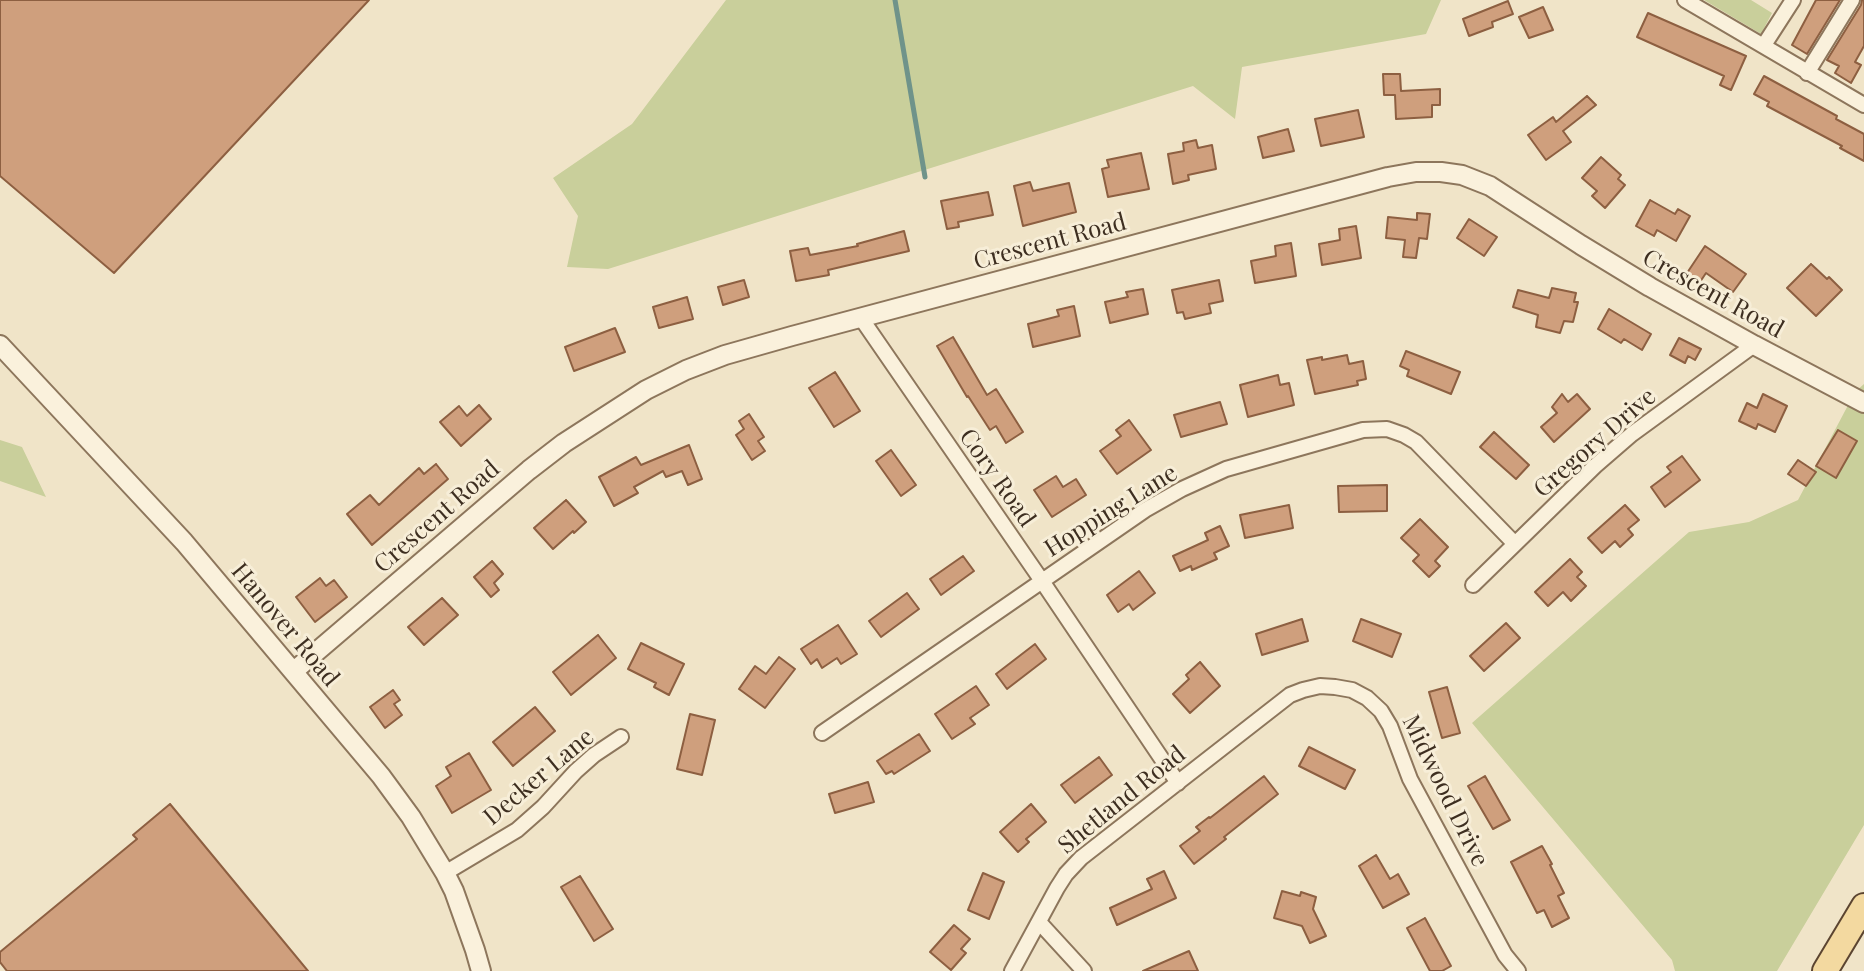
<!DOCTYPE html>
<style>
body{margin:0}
canvas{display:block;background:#f0e4c8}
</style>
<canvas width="1864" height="971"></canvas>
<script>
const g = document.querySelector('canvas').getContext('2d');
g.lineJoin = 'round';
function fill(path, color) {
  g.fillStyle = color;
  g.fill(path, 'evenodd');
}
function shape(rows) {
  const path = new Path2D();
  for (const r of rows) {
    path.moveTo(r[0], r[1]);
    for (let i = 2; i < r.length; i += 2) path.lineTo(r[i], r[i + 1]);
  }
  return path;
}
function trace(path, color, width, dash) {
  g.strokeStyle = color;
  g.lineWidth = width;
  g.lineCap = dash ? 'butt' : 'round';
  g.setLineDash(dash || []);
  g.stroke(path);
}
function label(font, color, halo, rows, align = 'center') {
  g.font = font + ' "Playfair Display",serif';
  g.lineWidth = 6;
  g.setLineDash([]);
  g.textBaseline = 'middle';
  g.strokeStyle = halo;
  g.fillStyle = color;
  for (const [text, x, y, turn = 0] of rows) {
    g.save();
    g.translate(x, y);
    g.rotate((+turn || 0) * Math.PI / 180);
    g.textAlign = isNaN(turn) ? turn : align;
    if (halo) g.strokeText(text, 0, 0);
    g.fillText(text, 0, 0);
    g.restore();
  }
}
fill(shape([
 [726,0,1441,0,1426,34,1242,67,1235,119,1193,86,608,269,567,267,578,216,553,178,632,124],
 [1704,0,1751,0,1772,13,1761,34],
 [1864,384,1864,825,1777,971,1675,971,1672,960,1472,723,1689,532,1749,522,1798,500,1855,392],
 [0,440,22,447,46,497,0,481]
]), '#c9cf9b');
trace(shape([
 [895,0,925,177]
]), '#6f938a', 5);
const building = shape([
 [0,0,369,0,114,273,0,176,0,0],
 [1816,0,1840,0,1807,54,1792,45,1816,0],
 [1862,0,1864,0,1864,46,1855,62,1861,65,1851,83,1835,73,1839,66,1827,60,1861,5,1862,0],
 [1508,1,1513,14,1492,22,1493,27,1469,36,1463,19,1508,1],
 [1543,7,1553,30,1529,38,1519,17,1543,7],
 [1648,13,1746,56,1731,90,1720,85,1724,76,1637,37,1648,13],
 [1383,74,1400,74,1401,91,1440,89,1440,105,1432,105,1432,117,1396,119,1395,95,1384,95,1383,74],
 [1764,76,1837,116,1836,119,1864,134,1864,161,1840,148,1842,146,1767,106,1769,102,1754,94,1764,76],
 [1587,96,1596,105,1563,131,1571,142,1546,160,1528,135,1553,117,1556,122,1587,96],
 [1358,110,1364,137,1321,146,1315,119,1358,110],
 [1288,129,1294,151,1263,158,1258,137,1288,129],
 [1196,140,1198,148,1212,145,1216,169,1188,175,1189,180,1173,184,1168,154,1184,151,1183,143,1196,140],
 [1141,153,1149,189,1108,197,1102,169,1109,167,1107,160,1141,153],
 [1601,157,1621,175,1618,179,1625,185,1605,208,1592,196,1597,191,1582,178,1601,157],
 [1030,182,1033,191,1069,183,1076,212,1023,226,1014,186,1030,182],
 [988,192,993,215,958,222,959,227,947,229,941,201,988,192],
 [1650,200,1675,214,1678,209,1690,216,1676,241,1657,230,1654,236,1636,226,1650,200],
 [1417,213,1430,214,1427,239,1419,238,1416,258,1403,257,1405,240,1386,238,1388,217,1417,220,1417,213],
 [1469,219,1497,237,1484,256,1457,238,1469,219],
 [1356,226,1361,258,1322,265,1319,244,1340,240,1339,229,1356,226],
 [904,231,909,251,828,270,829,275,796,281,790,251,808,248,810,255,858,246,857,244,904,231],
 [1291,243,1296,276,1255,283,1251,261,1276,256,1275,246,1291,243],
 [1705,246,1746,274,1733,292,1706,273,1698,285,1685,276,1705,246],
 [1811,264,1827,279,1829,277,1842,290,1816,316,1787,288,1811,264],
 [744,280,749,297,723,305,718,287,744,280],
 [1219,280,1223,301,1209,304,1211,313,1185,319,1183,312,1177,313,1172,290,1219,280],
 [1552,288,1576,293,1574,302,1578,302,1573,322,1564,321,1560,333,1536,327,1538,315,1513,307,1518,290,1549,298,1552,288],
 [1143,289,1148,314,1110,323,1105,302,1128,297,1126,292,1143,289],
 [687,297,693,319,659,328,653,307,687,297],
 [1074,306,1080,336,1033,347,1028,324,1059,316,1057,310,1074,306],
 [1609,309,1651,334,1642,350,1624,339,1621,343,1598,329,1609,309],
 [615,328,625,352,574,371,565,347,615,328],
 [953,337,987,395,996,389,1023,432,1006,443,996,426,990,430,968,396,967,397,937,346,953,337],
 [1679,338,1701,349,1695,360,1688,356,1685,363,1670,355,1679,338],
 [1406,351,1460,372,1451,394,1407,376,1409,370,1400,366,1406,351],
 [1347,355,1349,364,1363,361,1366,379,1357,381,1358,385,1315,394,1307,360,1322,357,1322,360,1347,355],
 [835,372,860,411,834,427,809,388,835,372],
 [1278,375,1280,385,1289,383,1294,405,1248,417,1240,385,1278,375],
 [1562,394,1568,402,1577,394,1590,409,1554,442,1541,427,1557,413,1552,407,1562,394],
 [1763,394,1787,406,1775,432,1758,424,1756,429,1739,421,1747,403,1757,408,1763,394],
 [1220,402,1227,424,1181,437,1174,415,1220,402],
 [479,405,491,419,461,446,440,422,459,406,467,416,479,405],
 [749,414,764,437,758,441,765,451,752,460,736,435,744,429,739,421,749,414],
 [1129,420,1151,450,1117,474,1100,451,1121,436,1116,430,1129,420],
 [1838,430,1857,441,1836,478,1816,466,1838,430],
 [1494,432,1529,465,1516,479,1480,447,1494,432],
 [689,445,702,479,688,485,682,471,666,477,663,471,634,487,638,493,614,506,599,477,636,457,641,465,689,445],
 [891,450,916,485,901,496,876,461,891,450],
 [1682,456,1700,480,1665,507,1651,487,1671,472,1667,467,1682,456],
 [1798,460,1816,472,1806,486,1788,474,1798,460],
 [436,464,448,479,372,545,347,514,370,495,379,505,419,468,424,474,436,464],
 [1056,476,1063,487,1076,479,1086,495,1052,517,1034,490,1056,476],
 [1387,485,1387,511,1339,512,1338,486,1387,485],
 [566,500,586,522,574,533,573,531,553,549,534,528,566,500],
 [1289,505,1293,528,1245,538,1240,515,1289,505],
 [1625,505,1639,520,1628,529,1633,535,1620,547,1615,541,1602,553,1588,538,1625,505],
 [1420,519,1448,547,1435,561,1440,566,1429,577,1413,561,1419,555,1401,538,1420,519],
 [1220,526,1229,546,1214,553,1217,559,1192,570,1191,566,1180,571,1173,556,1208,540,1205,533,1220,526],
 [963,556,974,571,941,595,930,579,963,556],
 [1570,559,1582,572,1577,577,1586,586,1571,601,1563,592,1548,606,1535,592,1570,559],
 [492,561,503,574,494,583,499,590,491,597,474,577,492,561],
 [1139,571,1155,593,1133,610,1129,604,1118,612,1107,595,1139,571],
 [320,578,326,586,334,580,347,597,315,622,296,597,320,578],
 [907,593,919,609,881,637,869,621,907,593],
 [442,598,458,615,424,645,408,627,442,598],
 [1302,619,1308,641,1262,655,1256,634,1302,619],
 [1361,619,1401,634,1392,657,1353,641,1361,619],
 [1506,623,1520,638,1484,671,1470,656,1506,623],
 [838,625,857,654,841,664,837,658,822,668,817,659,811,664,801,649,838,625],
 [598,635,616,658,571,695,553,672,598,635],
 [641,643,684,664,669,695,654,687,656,683,628,669,641,643],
 [1035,644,1046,659,1007,689,996,674,1035,644],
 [779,657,795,669,765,708,739,689,755,666,766,674,779,657],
 [1200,662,1220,686,1190,713,1173,694,1189,679,1186,675,1200,662],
 [976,686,989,705,970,718,975,724,952,739,935,714,976,686],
 [1447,687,1460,733,1442,738,1429,692,1447,687],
 [393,690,400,700,394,704,402,715,385,728,370,707,393,690],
 [535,707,555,731,513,766,493,742,535,707],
 [690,714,715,720,702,775,677,769,690,714],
 [919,734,930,751,894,774,892,771,886,774,877,761,919,734],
 [1309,747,1355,770,1345,789,1299,766,1309,747],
 [469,753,491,790,452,813,436,786,451,776,446,767,469,753],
 [1099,757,1112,775,1075,803,1061,785,1099,757],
 [1264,776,1278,794,1224,837,1226,839,1194,864,1180,846,1200,831,1196,827,1209,817,1210,818,1264,776],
 [1485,776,1510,820,1493,829,1468,786,1485,776],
 [868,782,874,802,835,813,829,794,868,782],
 [170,804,308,971,7,971,0,962,0,952,137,839,133,835,170,804],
 [1031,804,1046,822,1026,839,1029,842,1018,852,1000,832,1031,804],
 [1542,846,1552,864,1550,865,1564,893,1558,896,1569,918,1552,927,1544,910,1537,913,1511,862,1542,846],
 [1376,855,1390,879,1398,874,1409,894,1383,908,1359,866,1376,855],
 [1164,871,1176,898,1117,925,1110,908,1152,889,1147,879,1164,871],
 [983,873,1004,882,989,919,968,910,983,873],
 [580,876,613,929,594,941,561,887,580,876],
 [1282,891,1300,896,1301,892,1316,897,1313,909,1326,936,1310,943,1302,926,1274,918,1282,891],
 [1425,918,1451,966,1442,971,1430,971,1407,928,1425,918],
 [954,925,970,939,961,949,966,953,951,970,930,952,954,925],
 [1189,951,1198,971,1143,971,1189,951]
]);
fill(building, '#cf9f7d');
trace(building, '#8d5f41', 2);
const minor = shape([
 [1685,0,1864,105],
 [1764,45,1793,0],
 [1807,73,1852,0],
 [861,318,1042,581,1178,783],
 [1473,585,1595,466,1632,434,1754,345],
 [822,733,1145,510,1182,489,1226,469,1363,430,1387,429,1404,435,1416,442,1515,544],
 [445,873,517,830,543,807,576,771,594,755,621,737],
 [1039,922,1084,971],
 [1012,971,1057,888,1066,874,1081,858,1290,695,1303,690,1320,686,1335,687,1352,690,1367,698,1381,711,1390,726,1410,779,1505,955,1518,971]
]);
const tertiary = shape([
 [0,345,184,542,381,776,411,817,445,873,454,891,475,950,481,971],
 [294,671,529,470,564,443,646,390,686,370,725,355,792,336,1388,177,1416,172,1441,172,1462,175,1490,186,1581,245,1650,287,1754,345,1864,403]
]);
const primary = shape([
 [1825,971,1864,906]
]);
trace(minor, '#8d765c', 18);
trace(tertiary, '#8d765c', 22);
trace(primary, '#5b4430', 28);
trace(minor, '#faf1dc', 14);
trace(tertiary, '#faf1dc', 18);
trace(primary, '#f3d9a0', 24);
label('24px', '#3d2e20', '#f7eed8', [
 ["Crescent Road",1050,242,-15],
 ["Crescent Road",1713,294,29],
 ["Gregory Drive",1595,443,-41],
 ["Cory Road",997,478,55],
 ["Hopping Lane",1111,511,-32],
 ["Crescent Road",437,517,-41],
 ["Hanover Road",285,625,50],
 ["Decker Lane",539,777,-40],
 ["Midwood Drive",1445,791,64],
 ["Shetland Road",1122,800,-39]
]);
</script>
